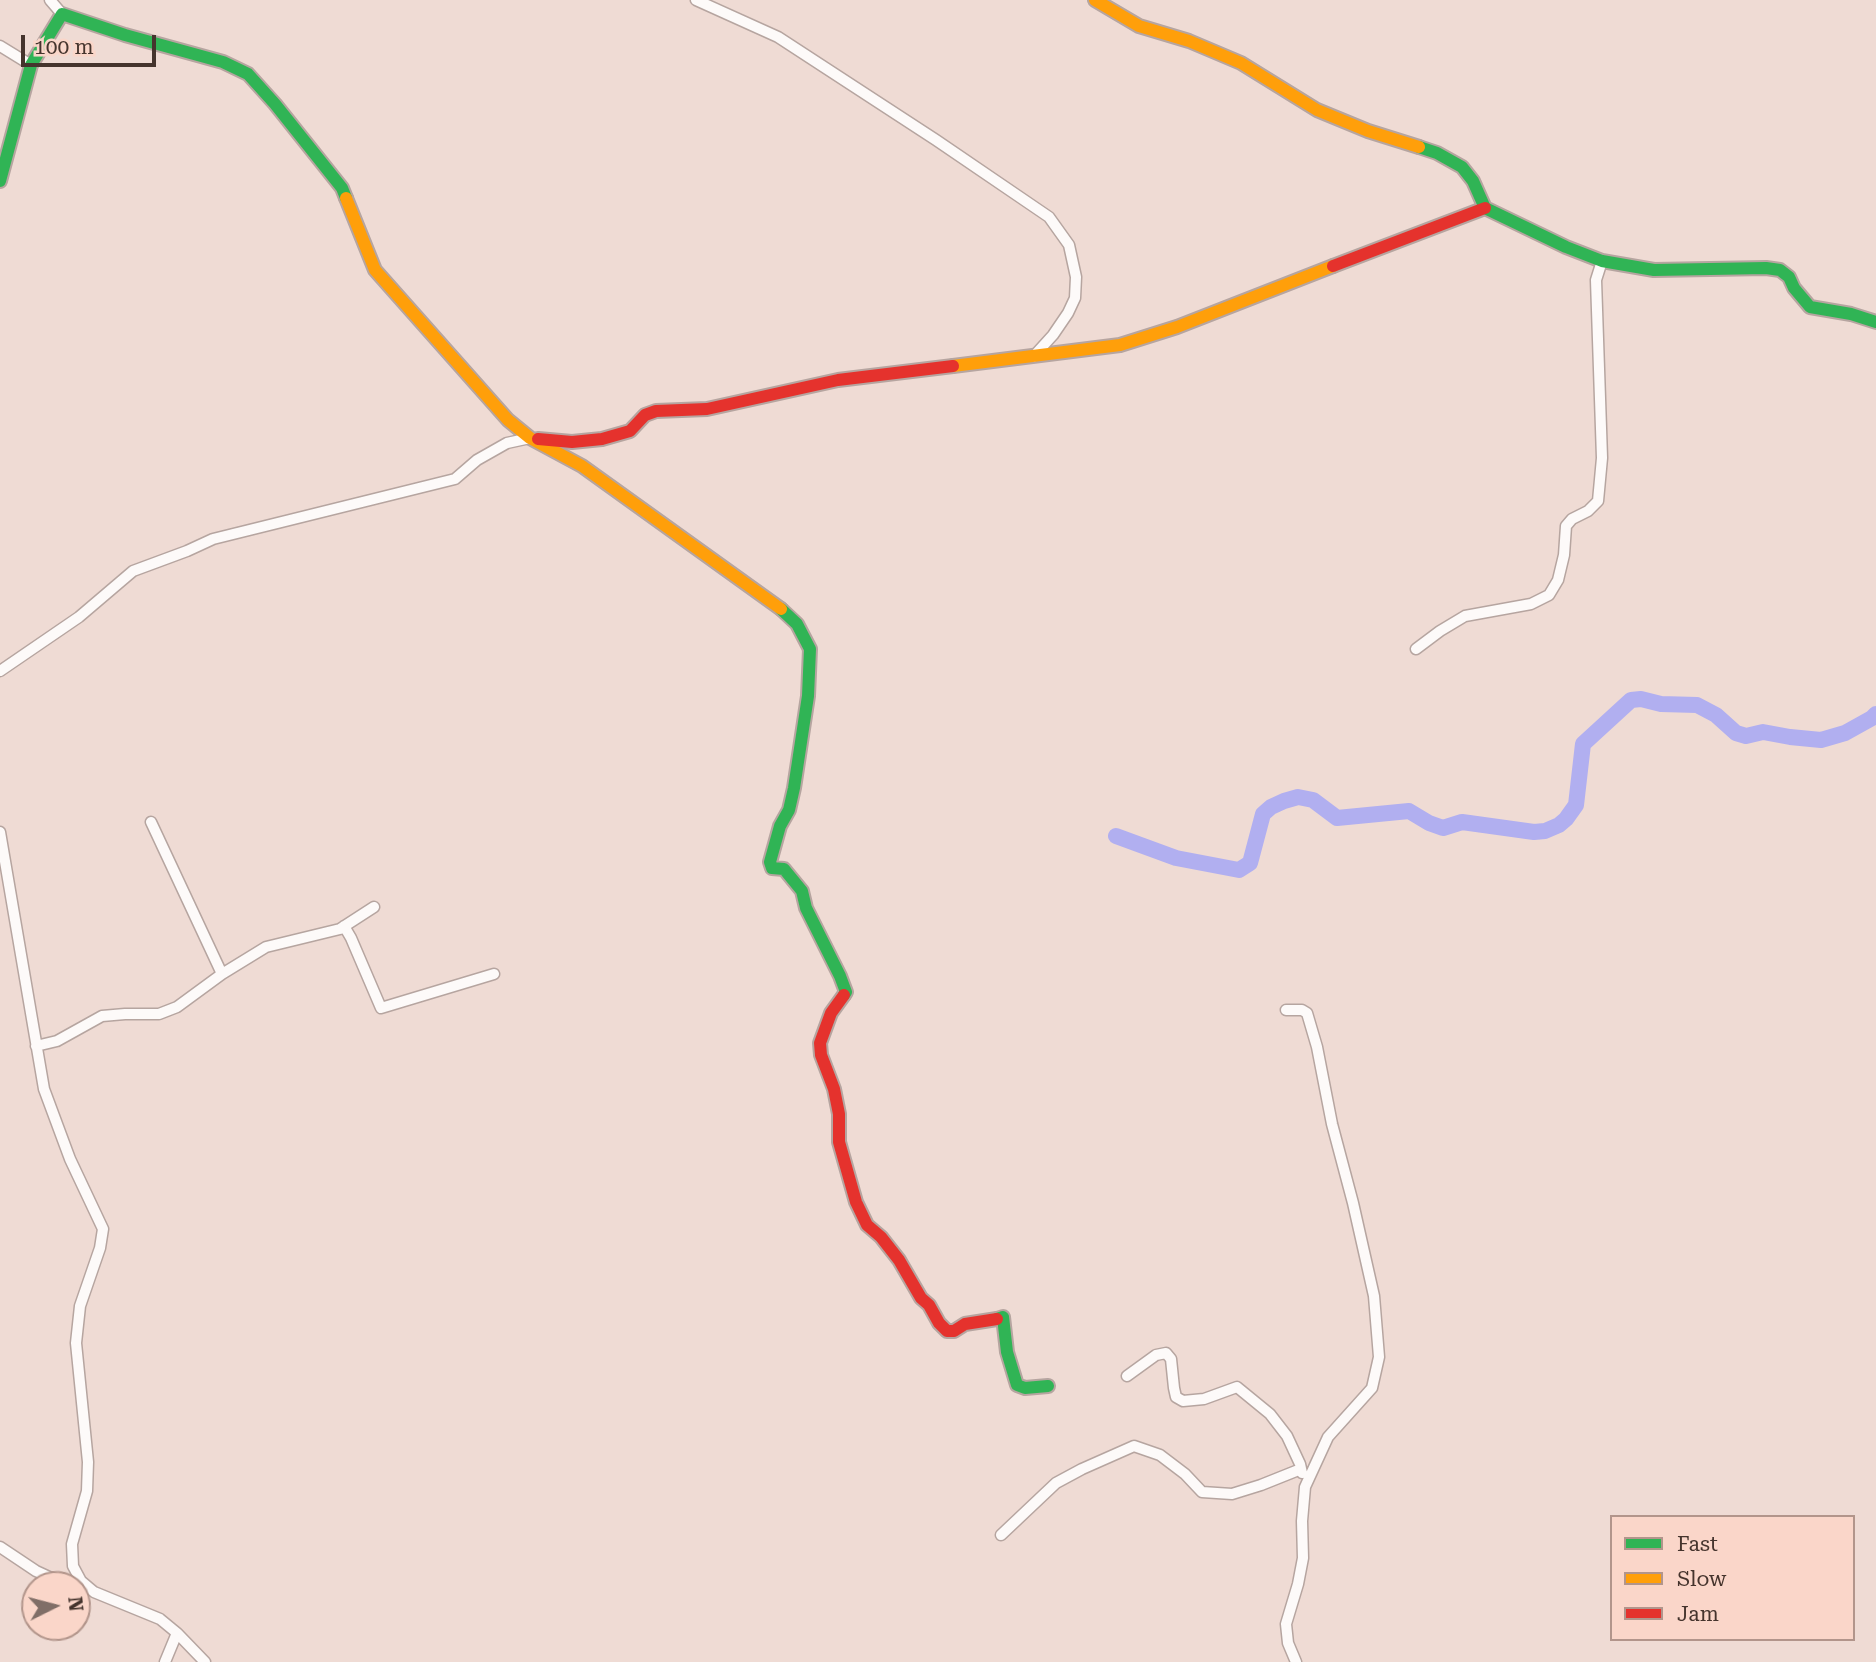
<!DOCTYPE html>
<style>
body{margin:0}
#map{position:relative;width:1876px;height:1662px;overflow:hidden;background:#efdbd4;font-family:"Roboto Serif",serif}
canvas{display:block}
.legend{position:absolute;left:1610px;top:1515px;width:245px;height:126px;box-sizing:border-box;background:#fad6c9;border:2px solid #b2958b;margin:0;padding:9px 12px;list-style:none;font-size:21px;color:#45342d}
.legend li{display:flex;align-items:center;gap:14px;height:35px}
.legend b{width:35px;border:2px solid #b2958b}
.north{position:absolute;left:21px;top:1571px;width:70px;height:70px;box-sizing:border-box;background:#fad6c9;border:2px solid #b2958b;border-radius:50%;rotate:84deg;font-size:19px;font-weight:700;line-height:28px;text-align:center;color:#45342d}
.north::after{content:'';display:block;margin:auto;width:24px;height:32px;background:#806e67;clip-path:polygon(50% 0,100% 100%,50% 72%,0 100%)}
.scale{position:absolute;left:21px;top:35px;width:135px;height:32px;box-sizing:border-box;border:4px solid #45342d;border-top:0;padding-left:9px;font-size:21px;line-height:24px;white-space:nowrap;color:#45342d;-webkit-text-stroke:5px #fad6c9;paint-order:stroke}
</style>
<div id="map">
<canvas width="1876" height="1662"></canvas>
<ul class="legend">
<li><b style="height:9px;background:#30b455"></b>Fast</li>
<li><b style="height:9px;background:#ff9f0a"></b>Slow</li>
<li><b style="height:9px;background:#e5322d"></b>Jam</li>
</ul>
<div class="north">N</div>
<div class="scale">100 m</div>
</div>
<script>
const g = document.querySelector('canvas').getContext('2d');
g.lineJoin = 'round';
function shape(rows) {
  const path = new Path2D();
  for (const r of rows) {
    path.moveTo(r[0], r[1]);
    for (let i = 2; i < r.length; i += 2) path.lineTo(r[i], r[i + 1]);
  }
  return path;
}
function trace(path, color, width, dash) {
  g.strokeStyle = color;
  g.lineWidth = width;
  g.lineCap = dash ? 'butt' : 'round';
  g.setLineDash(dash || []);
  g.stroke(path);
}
trace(shape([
 [1116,836,1176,858,1239,870,1250,863,1263,814,1271,807,1284,801,1298,797,1313,800,1337,818,1409,811,1429,823,1443,828,1462,822,1534,832,1545,831,1559,825,1566,819,1576,805,1583,744,1631,700,1641,699,1661,704,1697,705,1716,715,1736,733,1746,736,1763,732,1790,737,1821,740,1845,733,1872,718,1876,714]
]), '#b1aff0', 16);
const street = shape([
 [50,0,62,14],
 [696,0,778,37,936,140,1049,217,1069,245,1076,277,1075,298,1068,313,1053,335,1033,357],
 [0,46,31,65],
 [1416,649,1440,631,1465,616,1531,604,1549,595,1558,580,1564,555,1566,526,1572,519,1588,511,1598,501,1602,458,1596,280,1602,261],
 [0,671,79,617,133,571,187,551,213,539,455,479,477,460,507,443,530,438],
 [151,822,222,974],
 [0,832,44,1089,70,1159,103,1229,100,1248,80,1306,76,1343,88,1462,87,1491,72,1544,73,1566,81,1581,94,1592,160,1619,177,1633,205,1662],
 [344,926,351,938,381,1008,494,974],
 [1286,1010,1302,1010,1307,1013,1317,1047,1332,1124,1353,1203,1374,1296,1379,1357,1372,1388,1328,1437,1305,1487,1302,1521,1303,1558,1298,1584,1286,1624,1288,1643,1296,1662],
 [36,1046,57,1041,102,1016,125,1014,159,1014,177,1007,222,974,266,947,340,929,374,907],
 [1127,1376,1156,1355,1166,1353,1171,1359,1174,1388,1176,1397,1183,1401,1204,1399,1237,1387,1270,1414,1287,1436,1300,1464,1302,1473],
 [1001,1535,1056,1483,1082,1469,1134,1446,1160,1455,1185,1474,1202,1492,1232,1494,1261,1485,1301,1469],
 [0,1547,36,1571,62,1583,81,1581],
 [165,1662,177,1633]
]);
const fast = shape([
 [1419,147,1437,153,1462,167,1473,181,1485,208,1566,247,1602,261,1654,270,1766,268,1780,270,1789,277,1794,288,1810,307,1851,314,1876,322],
 [0,181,31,65,62,14,125,35,223,62,248,74,275,104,342,188,346,198],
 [781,609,797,624,810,649,808,696,794,788,789,810,780,826,770,862,772,868,784,869,802,891,806,908,840,976,846,992,844,995],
 [997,1319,1003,1317,1007,1352,1017,1385,1025,1388,1048,1386]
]);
const slow = shape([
 [1095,0,1139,26,1189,41,1241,63,1317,110,1368,131,1419,147],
 [346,198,375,270,508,420,530,438,582,466,781,609],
 [953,366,1120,345,1177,327,1333,266]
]);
const jam = shape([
 [1333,266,1485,208],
 [538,439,572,442,602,439,630,431,645,415,656,411,707,409,838,380,953,366],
 [844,995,831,1013,820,1043,821,1055,834,1089,839,1114,839,1142,856,1202,867,1225,881,1237,899,1260,921,1298,929,1305,939,1323,947,1331,954,1331,965,1324,997,1319]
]);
trace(street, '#b6a5a0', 13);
trace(fast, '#b6a5a0', 16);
trace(slow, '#b6a5a0', 16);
trace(jam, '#b6a5a0', 16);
trace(street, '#fdfaf9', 10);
trace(fast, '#30b455', 12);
trace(slow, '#ff9f0a', 12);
trace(jam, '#e5322d', 12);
</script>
